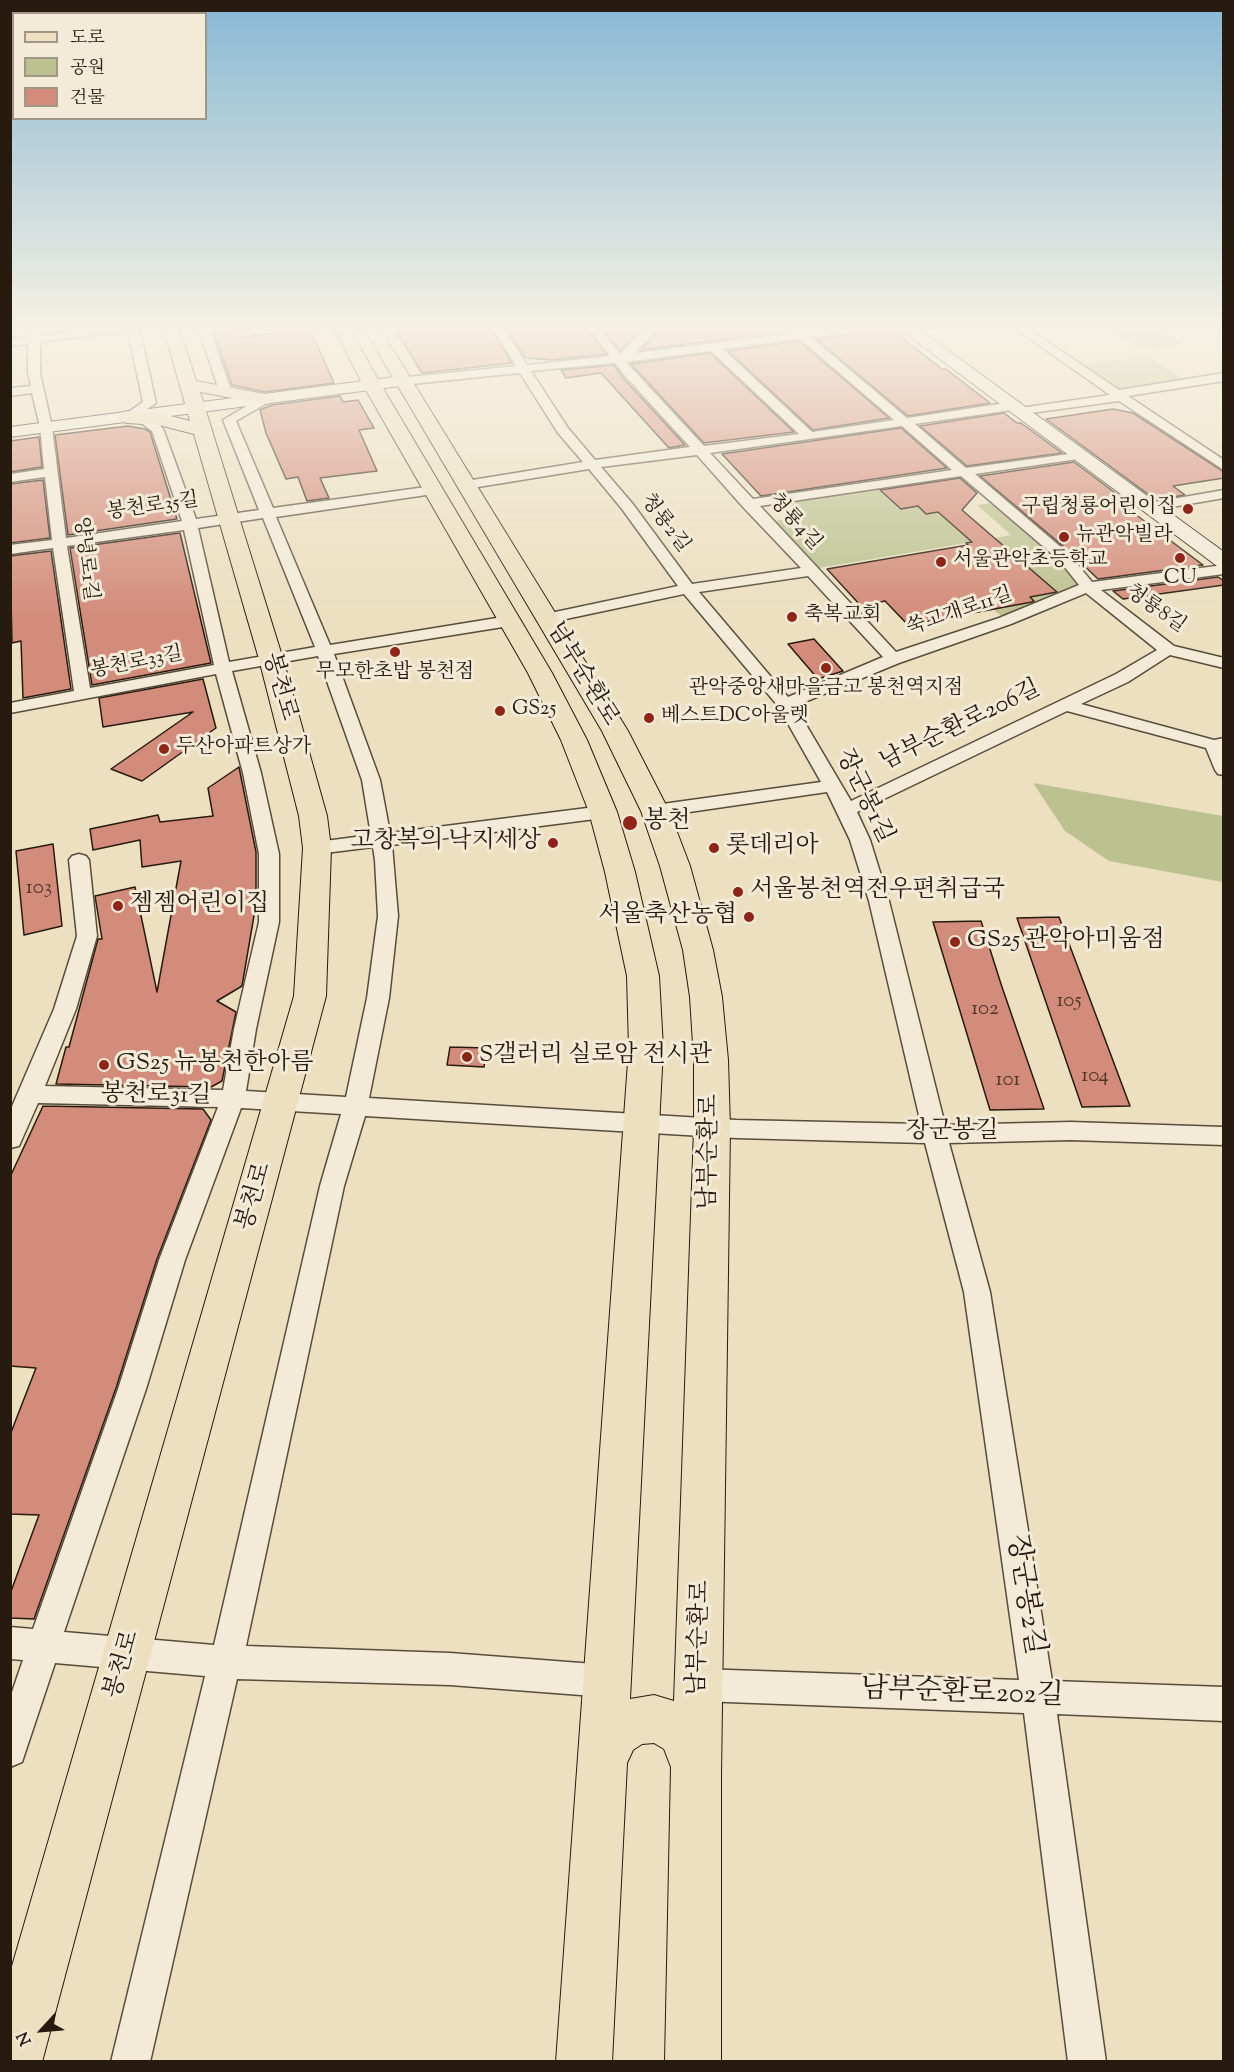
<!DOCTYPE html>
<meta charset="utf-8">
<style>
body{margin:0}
#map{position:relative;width:1234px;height:2072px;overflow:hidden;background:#ece0c1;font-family:"Sorts Mill Goudy","Noto Serif KR",serif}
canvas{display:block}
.frame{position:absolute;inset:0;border:12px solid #271a0e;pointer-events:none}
.legend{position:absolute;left:12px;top:12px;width:195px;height:108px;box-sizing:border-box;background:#f3ebd7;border:2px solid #a19787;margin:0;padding:8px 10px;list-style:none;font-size:18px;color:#271a0e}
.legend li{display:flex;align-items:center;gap:12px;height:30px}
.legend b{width:30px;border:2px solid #a19787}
.north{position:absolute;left:12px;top:2000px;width:60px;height:60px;-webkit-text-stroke:4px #f3ebd7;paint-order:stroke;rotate:244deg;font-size:16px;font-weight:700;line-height:24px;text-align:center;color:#271a0e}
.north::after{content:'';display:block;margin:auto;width:21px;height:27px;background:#271a0e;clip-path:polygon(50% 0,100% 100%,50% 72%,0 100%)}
</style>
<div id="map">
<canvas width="1234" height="2072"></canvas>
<div class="frame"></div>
<ul class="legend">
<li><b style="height:8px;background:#ece0c1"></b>도로</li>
<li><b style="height:16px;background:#bcc190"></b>공원</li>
<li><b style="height:16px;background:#d38c7b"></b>건물</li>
</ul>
<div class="north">N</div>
</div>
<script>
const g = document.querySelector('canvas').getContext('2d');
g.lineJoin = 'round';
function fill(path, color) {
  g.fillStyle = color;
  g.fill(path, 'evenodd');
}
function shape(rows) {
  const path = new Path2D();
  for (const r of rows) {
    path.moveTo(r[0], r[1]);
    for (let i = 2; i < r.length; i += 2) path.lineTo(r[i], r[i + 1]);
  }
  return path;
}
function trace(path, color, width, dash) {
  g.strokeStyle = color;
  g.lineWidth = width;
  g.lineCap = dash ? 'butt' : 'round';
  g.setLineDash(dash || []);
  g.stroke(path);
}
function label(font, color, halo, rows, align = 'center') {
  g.font = font + ' "Sorts Mill Goudy","Noto Serif KR",serif';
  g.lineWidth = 6;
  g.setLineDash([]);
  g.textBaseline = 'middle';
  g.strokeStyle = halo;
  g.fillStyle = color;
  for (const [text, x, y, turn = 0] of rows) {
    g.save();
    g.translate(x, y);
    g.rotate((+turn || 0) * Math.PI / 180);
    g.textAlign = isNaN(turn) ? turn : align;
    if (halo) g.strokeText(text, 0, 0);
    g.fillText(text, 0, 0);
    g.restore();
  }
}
fill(shape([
 [1113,327,1158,327,1183,343,1142,349,1111,330],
 [1147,356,1189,383,1118,395,1075,366],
 [876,485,887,496,918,506,954,509,972,542,819,568,775,521,801,517,786,499],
 [998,502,1061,556,1095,584,1003,618,993,609,1034,602,1030,597,1057,591,995,538,1011,535,977,505],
 [1033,783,1223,816,1223,882,1109,861,1065,831]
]), '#bcc190');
const building = shape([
 [212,327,237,327,241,337,280,332,277,327,309,327,334,383,265,392,232,385,212,327],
 [425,327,490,327,512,363,422,373,396,331,425,327],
 [506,327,585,327,606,354,552,360,525,358,506,327],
 [601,327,643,327,620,351,601,327],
 [661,327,785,327,788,331,641,350,661,327],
 [888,327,942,369,946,369,990,403,908,416,817,340,888,327],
 [799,341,889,418,813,430,728,351,799,341],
 [710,353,794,432,704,443,631,364,710,353],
 [614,365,623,378,685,445,669,448,601,373,566,378,561,370,614,365],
 [340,396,343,402,358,400,374,428,359,430,377,471,320,478,329,498,307,501,298,477,286,479,266,433,260,410,272,405,340,396],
 [1113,409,1133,413,1224,472,1224,478,1173,486,1185,495,1156,500,1046,419,1113,409],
 [1004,413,1017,423,1021,423,1062,453,967,466,920,426,1004,413],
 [128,426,145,429,150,432,177,519,68,535,55,435,128,426],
 [901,428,947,468,761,496,722,454,901,428],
 [39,437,42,467,10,472,10,441,39,437],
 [1074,462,1134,507,1127,508,1203,565,1098,579,1070,552,980,476,1074,462],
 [960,478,977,493,962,510,1057,592,1030,597,1034,601,1032,602,908,625,885,601,861,606,827,569,968,545,966,543,972,542,938,512,926,514,918,506,901,509,880,490,960,478],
 [43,480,50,538,10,543,10,484,43,480],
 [180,533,211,663,92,685,70,548,180,533],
 [51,551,71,689,23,698,21,641,12,643,10,556,51,551],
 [1218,577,1224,581,1224,585,1123,599,1113,591,1218,577],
 [814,639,843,671,818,679,788,644,814,639],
 [203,679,216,728,142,781,111,769,193,712,103,727,99,698,203,679],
 [239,767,256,852,256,904,242,986,217,1001,236,1012,222,1081,211,1087,56,1084,66,1047,69,1047,98,939,102,939,95,896,135,887,157,992,181,861,142,867,140,840,93,850,90,829,158,815,160,822,213,816,208,788,239,767],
 [53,844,62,926,24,935,16,851,53,844],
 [1059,917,1100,1026,1130,1106,1082,1107,1017,918,1059,917],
 [981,921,1001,984,1044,1109,990,1110,933,922,981,921],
 [450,1047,487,1048,484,1067,447,1065,450,1047],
 [43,1106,203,1109,211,1120,157,1259,116,1388,34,1619,10,1618,10,1594,39,1515,10,1514,10,1435,36,1368,10,1366,10,1177,43,1106]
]);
fill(building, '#d38c7b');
trace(building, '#271a0e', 1.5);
const minor = shape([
 [28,327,40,327,40,336,103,327,139,327,156,403,140,414,158,421,164,431,196,519,259,510,223,420,265,395,269,396,271,399,269,402,236,421,273,508,433,486,438,487,440,490,438,493,433,494,276,517,330,645,509,616,517,621,509,626,334,654,380,780,390,833,603,806,610,808,612,812,610,816,603,818,392,845,398,916,389,998,369,1098,736,1120,921,1124,869,901,850,840,827,792,655,817,648,815,646,811,648,807,655,805,821,782,778,706,684,594,547,623,541,621,539,618,541,615,678,586,622,509,589,469,466,489,461,488,459,485,466,481,583,462,558,433,520,373,402,385,396,381,398,378,516,366,492,327,503,327,527,365,610,356,587,327,598,327,620,354,647,327,659,327,635,353,793,333,787,327,799,327,804,332,839,327,873,327,868,330,812,338,907,418,1012,402,1018,406,1012,410,915,424,966,468,1083,452,1085,455,1083,458,1078,459,975,474,1069,554,1092,582,1224,565,1224,574,1101,590,1174,646,1224,658,1224,668,1170,655,1128,682,1081,704,1214,740,1224,738,1224,775,1218,774,1215,770,1206,748,1067,711,857,812,870,840,889,901,945,1125,1071,1122,1224,1127,1224,1145,1071,1140,949,1143,990,1292,1052,1681,1224,1687,1224,1721,1057,1714,1106,2062,1068,2062,1024,1713,700,1701,688,1697,684,1685,688,1673,700,1669,1019,1680,964,1292,925,1143,736,1138,365,1116,344,1186,246,1646,450,1653,607,1665,619,1669,623,1681,619,1693,607,1697,450,1685,237,1679,150,2062,111,2062,205,1676,55,1663,22,1762,10,1767,10,1698,23,1660,10,1659,10,1627,33,1629,118,1389,159,1260,218,1107,38,1103,19,1146,10,1148,10,1111,54,1009,77,936,69,860,72,856,79,854,86,856,89,860,97,936,76,1009,45,1086,223,1090,234,1029,259,922,259,854,243,773,216,674,10,713,10,703,74,691,53,548,10,554,10,545,52,540,45,477,10,482,10,474,44,469,40,427,32,393,10,396,10,388,31,386,28,373,28,344,10,346,10,339,28,337,28,327],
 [128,331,143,402,121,417,127,421,134,418,152,431,182,521,66,538,52,427,40,373,40,342,128,331],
 [800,339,894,420,812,432,723,349,800,339],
 [711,351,799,434,704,446,626,362,711,351],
 [615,363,625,376,690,447,595,460,568,428,531,371,615,363],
 [902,426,952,470,753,499,710,453,902,426],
 [697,455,743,507,801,568,692,584,632,503,601,467,697,455],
 [961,476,1059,560,1079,585,999,618,896,652,760,506,961,476],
 [263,518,315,647,229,662,198,528,263,518],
 [184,530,214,665,90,688,67,546,184,530],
 [808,576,883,657,788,697,699,592,808,576],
 [1086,593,1157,650,1116,674,851,801,795,706,899,663,1011,624,1086,593],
 [318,656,362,780,371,835,317,842,310,844,307,848,310,852,317,854,373,847,375,860,378,916,367,998,346,1097,246,1091,256,1029,279,922,279,854,261,773,232,671,318,656],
 [241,1108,341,1114,320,1186,214,1645,64,1632,146,1389,185,1260,241,1108],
 [198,327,209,327,232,393,230,396,226,397,220,393,198,327],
 [1013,327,1026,327,1119,390,1224,373,1224,381,1128,396,1224,460,1224,470,1119,401,1016,415,1014,412,1016,409,1020,408,1110,395,1013,327],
 [1224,490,1224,498,1149,511,1142,507,1149,503,1224,490]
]);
const secondary = shape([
 [897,327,916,327,1224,552,1224,568,1217,566,897,327],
 [402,376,408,377,410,381,408,385,10,437,10,427,402,376]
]);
const primary = shape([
 [163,327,179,327,196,381,265,394,271,395,274,399,271,403,265,404,200,392,283,659,327,816,331,848,326,996,42,2062,10,2062,10,1973,294,996,303,848,299,816,259,659,194,434,159,425,127,423,120,421,118,417,120,413,127,411,159,413,190,421,163,327],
 [333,327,349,327,381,385,552,673,587,740,617,812,635,872,659,976,663,1048,630,1699,654,1695,674,1701,694,1128,694,1060,690,997,683,950,660,866,641,811,602,731,363,327,379,327,628,731,669,811,690,866,713,950,722,997,728,1060,730,1128,721,1776,721,2062,665,2062,671,1767,664,1749,654,1743,642,1744,633,1750,627,1763,612,2062,556,2062,629,1048,627,976,605,872,589,812,561,740,528,673,363,385,333,327]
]);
trace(minor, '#584c3b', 3);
trace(secondary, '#271a0e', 2);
trace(primary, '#271a0e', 2);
fill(minor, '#f3ebd7');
fill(secondary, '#f3ebd7');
fill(primary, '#ece0c1');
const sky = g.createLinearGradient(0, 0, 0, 617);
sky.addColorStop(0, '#88b8d4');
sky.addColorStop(0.53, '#f6f1e3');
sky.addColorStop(1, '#f6f1e300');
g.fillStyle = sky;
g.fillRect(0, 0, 1234, 617);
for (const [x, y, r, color] of [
 [1188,509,6,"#8f2418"],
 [1064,537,6,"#8f2418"],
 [1180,558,6,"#8f2418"],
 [941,562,6,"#8f2418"],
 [792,617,6,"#8f2418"],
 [395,652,6,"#8f2418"],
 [826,668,6,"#8f2418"],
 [500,711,6,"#8f2418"],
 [649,718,6,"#8f2418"],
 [164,749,6,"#8f2418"],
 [630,823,8,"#8f2418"],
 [553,843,6,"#8f2418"],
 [714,848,6,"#8f2418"],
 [738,892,6,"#8f2418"],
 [118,906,6,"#8f2418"],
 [749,917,6,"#8f2418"],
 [955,942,6,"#8f2418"],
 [467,1057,6,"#8f2418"],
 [104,1065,6,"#8f2418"]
]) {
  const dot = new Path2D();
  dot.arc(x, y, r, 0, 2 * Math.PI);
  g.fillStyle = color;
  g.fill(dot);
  trace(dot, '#f3ebd7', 2);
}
label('20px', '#271a0e', '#f3ebd7', [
 ["봉천로35길",153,508,-8],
 ["청룡4길",794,523,48],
 ["청룡2길",664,524,53],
 ["양녕로1길",84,559,83],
 ["청룡8길",1155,610,35],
 ["쑥고개로11길",960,613,-19],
 ["봉천로33길",137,664,-11]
]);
label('20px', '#271a0e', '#f3ebd7', [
 ["구립청룡어린이집",1176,509,"right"],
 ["뉴관악빌라",1076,537],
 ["서울관악초등학교",953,562],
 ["CU",1180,580,"center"],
 ["축복교회",804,617],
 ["무모한초밥 봉천점",395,674,"center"],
 ["관악중앙새마을금고 봉천역지점",826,690,"center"],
 ["GS25",512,711],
 ["베스트DC아울렛",661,718],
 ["두산아파트상가",176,749]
], 'left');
label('21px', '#523629', null, [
 ["103",39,889],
 ["105",1069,1002],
 ["102",985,1010],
 ["104",1095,1077],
 ["101",1008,1081]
]);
label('24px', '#271a0e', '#f3ebd7', [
 ["남부순환로",581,675,59],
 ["봉천로",278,687,74],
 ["남부순환로206길",961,727,-26],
 ["장군봉1길",863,797,64],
 ["봉천로31길",156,1097,1],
 ["장군봉길",952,1133],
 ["남부순환로",711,1152,-89],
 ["봉천로",256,1197,-74],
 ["남부순환로",701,1638,-88],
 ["봉천로",124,1665,-74]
]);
label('24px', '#271a0e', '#f3ebd7', [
 ["봉천",644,823],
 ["고창복의 낙지세상",541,843,"right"],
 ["롯데리아",726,848],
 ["서울봉천역전우편취급국",750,892],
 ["젬젬어린이집",130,906],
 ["서울축산농협",737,917,"right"],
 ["GS25 관악아미움점",967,942],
 ["S갤러리 실로암 전시관",479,1057],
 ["GS25 뉴봉천한아름",116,1065]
], 'left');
label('28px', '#271a0e', '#f3ebd7', [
 ["장군봉2길",1023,1595,81],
 ["남부순환로202길",962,1695,2]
]);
</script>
